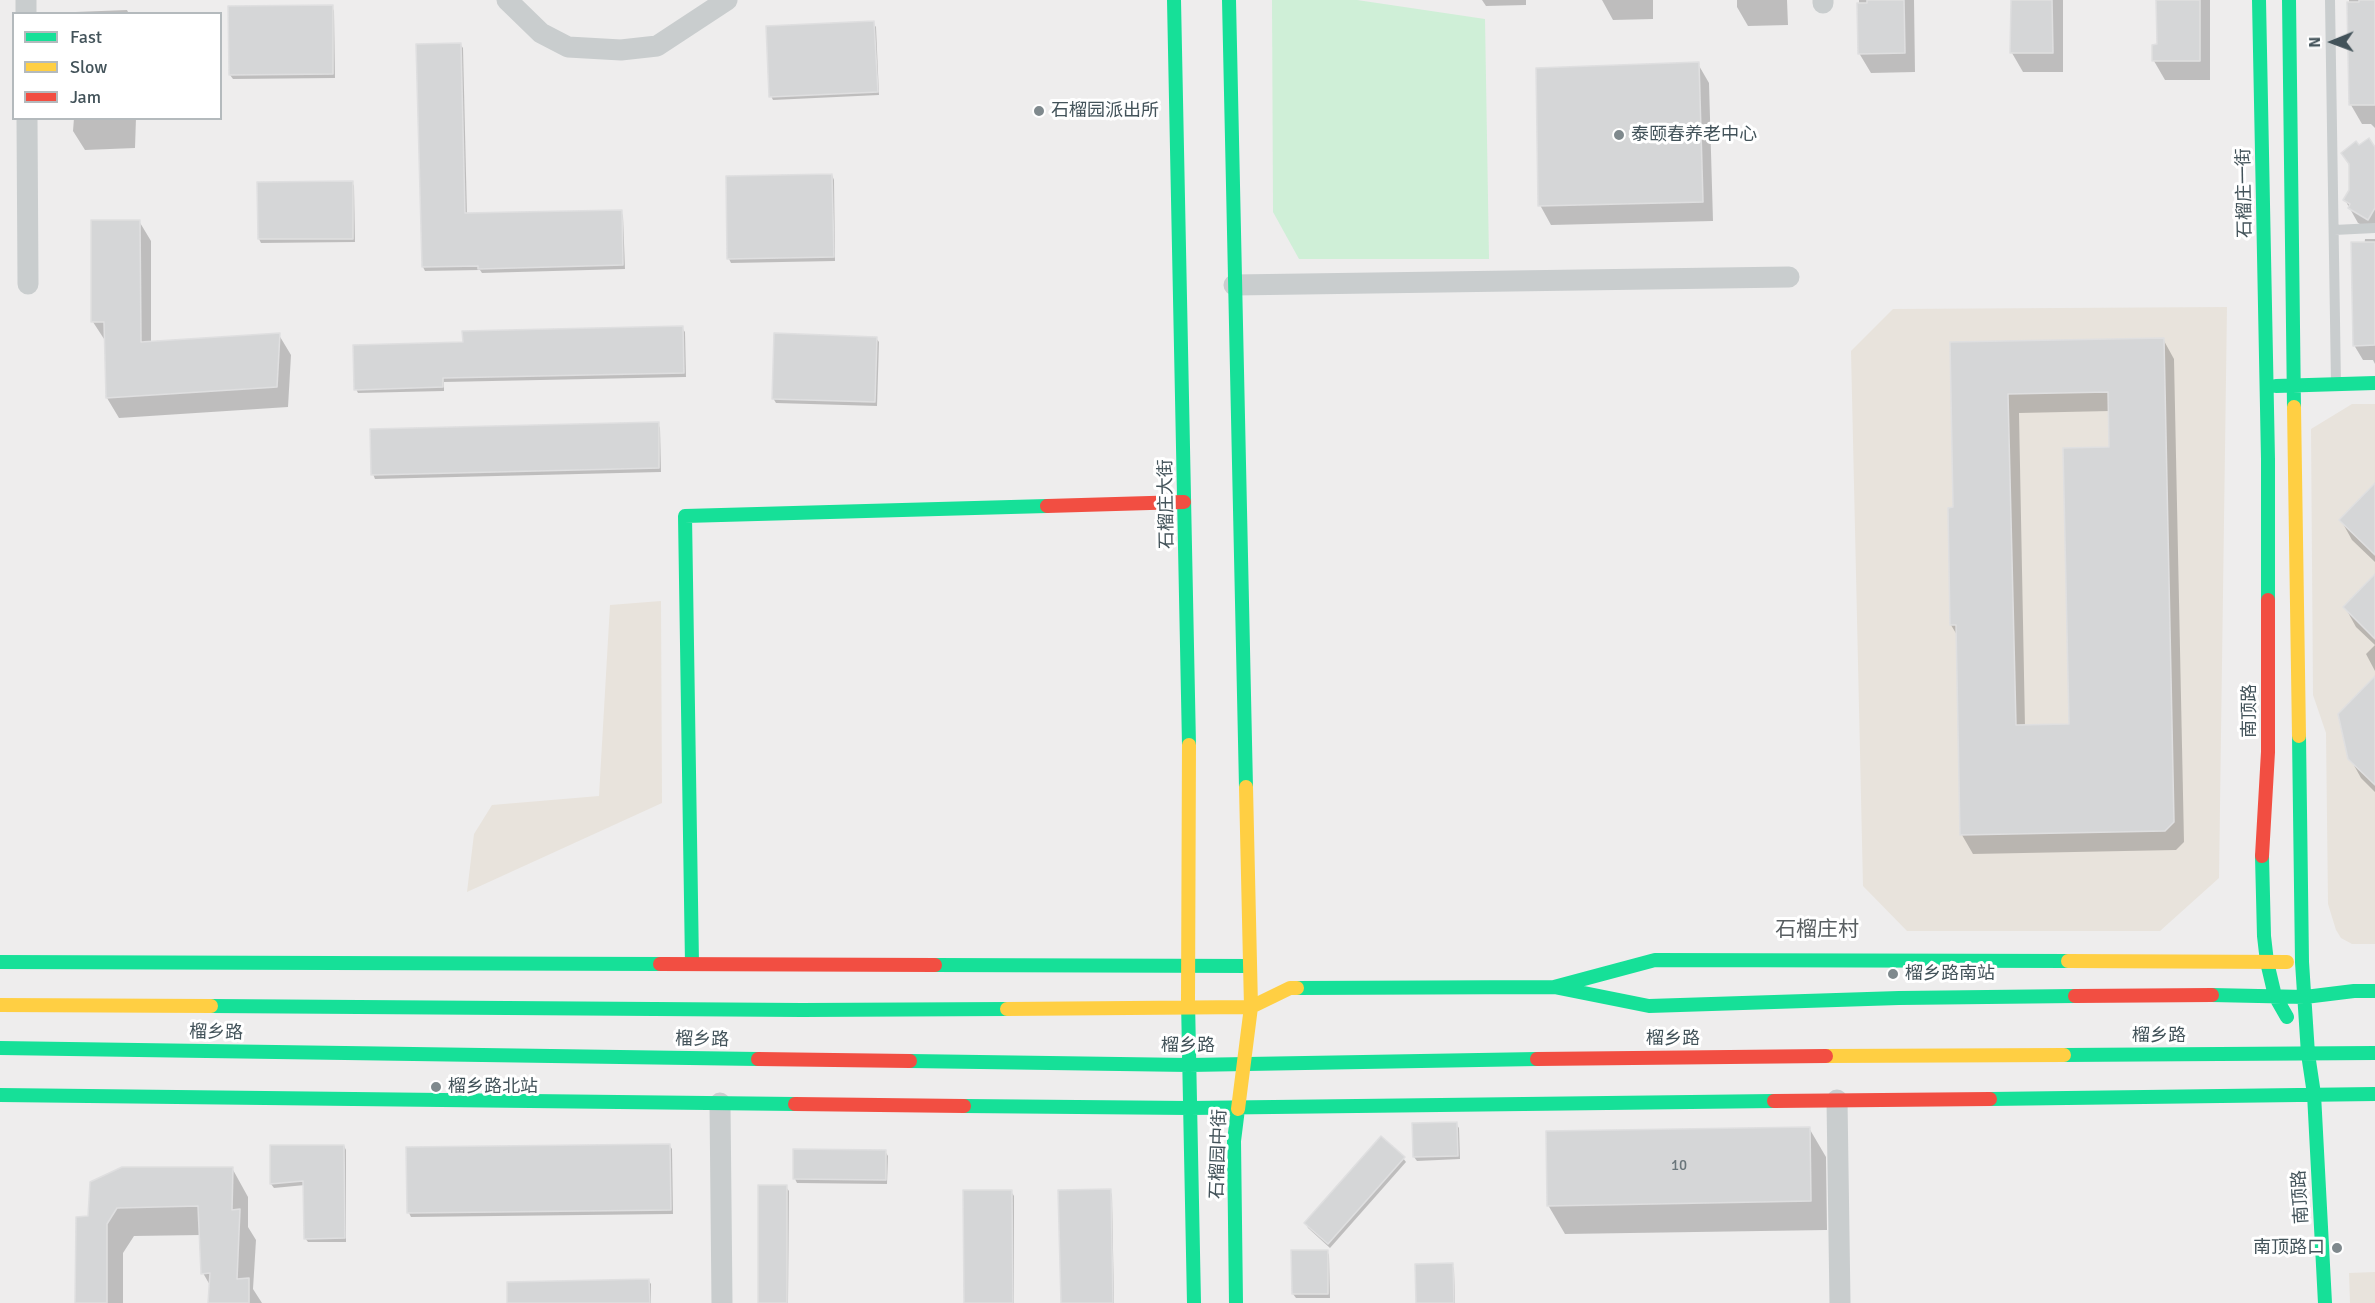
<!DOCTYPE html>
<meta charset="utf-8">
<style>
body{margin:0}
#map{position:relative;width:2375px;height:1303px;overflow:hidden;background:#eeeded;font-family:Signika,sans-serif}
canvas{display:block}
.legend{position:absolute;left:12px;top:12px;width:210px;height:108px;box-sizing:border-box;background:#fff;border:2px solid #b4babd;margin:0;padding:8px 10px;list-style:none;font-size:18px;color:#43535a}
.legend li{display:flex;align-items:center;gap:12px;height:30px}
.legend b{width:30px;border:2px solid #b4babd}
.north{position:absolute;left:2303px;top:12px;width:60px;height:60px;-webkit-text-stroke:4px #fff;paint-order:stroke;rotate:269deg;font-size:16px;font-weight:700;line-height:24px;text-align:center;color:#43535a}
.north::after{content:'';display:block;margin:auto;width:21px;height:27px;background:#43535a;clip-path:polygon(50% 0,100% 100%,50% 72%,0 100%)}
</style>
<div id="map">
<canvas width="2375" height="1303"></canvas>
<ul class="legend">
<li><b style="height:8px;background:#16e098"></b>Fast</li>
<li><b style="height:8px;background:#ffcf43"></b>Slow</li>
<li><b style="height:8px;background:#f24e42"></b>Jam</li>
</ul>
<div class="north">N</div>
</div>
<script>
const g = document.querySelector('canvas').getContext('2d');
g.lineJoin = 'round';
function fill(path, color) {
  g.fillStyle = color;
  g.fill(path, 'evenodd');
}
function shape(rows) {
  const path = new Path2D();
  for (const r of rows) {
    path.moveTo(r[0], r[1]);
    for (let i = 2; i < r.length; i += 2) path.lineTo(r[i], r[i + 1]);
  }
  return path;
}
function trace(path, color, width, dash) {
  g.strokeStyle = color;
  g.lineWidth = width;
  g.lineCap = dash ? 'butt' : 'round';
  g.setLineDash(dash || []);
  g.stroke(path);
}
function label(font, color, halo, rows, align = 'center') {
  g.font = font + ' Signika,"Noto Sans SC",sans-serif';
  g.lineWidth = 6;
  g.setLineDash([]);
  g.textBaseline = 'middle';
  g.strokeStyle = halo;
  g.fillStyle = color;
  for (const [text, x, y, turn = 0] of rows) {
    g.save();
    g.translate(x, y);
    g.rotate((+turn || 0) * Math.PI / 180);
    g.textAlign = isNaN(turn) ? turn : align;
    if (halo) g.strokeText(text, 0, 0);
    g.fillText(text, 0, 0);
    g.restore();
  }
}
fill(shape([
 [2227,307,2219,878,2160,931,1907,931,1863,886,1851,351,1893,309],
 [2352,404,2375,404,2375,944,2352,944,2341,938,2336,930,2328,904,2326,733,2313,695,2311,429],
 [661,601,662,803,467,892,474,834,492,805,599,796,610,605],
 [2375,1272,2375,1303,2350,1303,2349,1273]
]), '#e8e3dc');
fill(shape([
 [1272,0,1357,0,1485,19,1489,259,1299,259,1273,212]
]), '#cfefd7');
fill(shape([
 [1482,0,1526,0,1526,5,1486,6],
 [1602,0,1653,0,1653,19,1613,20],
 [1737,0,1787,0,1788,25,1748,26,1737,7],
 [1859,0,1914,0,1915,72,1871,73,1859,53],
 [2011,0,2063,0,2063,72,2023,72,2012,53],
 [2158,0,2210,0,2210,80,2165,80,2154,61,2158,46],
 [2349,0,2375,0,2375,128,2371,124,2362,124,2351,105],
 [332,7,334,11,335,78,233,79,230,75],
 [127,10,129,14,75,14,75,12],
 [873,23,876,27,879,95,773,100,771,96],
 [460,44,463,48,467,215,621,211,623,216,625,269,482,273,480,270,425,271,423,267],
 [1698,64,1709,83,1713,221,1551,225,1540,205],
 [74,118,136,118,135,148,85,150,73,131],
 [2359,148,2375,149,2375,232,2358,223,2345,200,2351,191,2350,167,2343,154],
 [832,175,834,180,835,261,731,263,729,259],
 [352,182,354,186,355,242,261,243,259,239,258,183],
 [92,221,139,221,151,241,151,343,279,335,291,355,288,407,119,418,107,398,106,342,93,322],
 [2365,239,2375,239,2375,364,2373,360,2363,360,2354,345],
 [682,328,685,332,686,377,444,382,444,391,358,393,356,389,464,343],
 [876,338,879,342,877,406,776,403,773,398],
 [2163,339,2174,359,2184,842,2176,850,1973,854,1962,835,1957,635,1951,625,1955,509,1951,344],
 [2110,411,2111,448,2071,726,2025,727,2019,413],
 [658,424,660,428,661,472,375,479,373,474],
 [2375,485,2375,562,2352,540,2341,520],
 [2375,576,2375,671,2366,654,2375,645,2356,627,2345,607],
 [2375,678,2375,792,2361,778,2350,758],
 [1456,1124,1459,1128,1460,1159,1417,1161,1414,1157],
 [1809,1128,1826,1157,1827,1230,1565,1234,1548,1205],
 [669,1145,672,1149,673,1214,411,1217,409,1213],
 [344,1146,346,1150,346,1242,308,1242,305,1238,305,1185,274,1188,271,1184],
 [885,1151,888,1156,887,1184,797,1183,795,1179],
 [1403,1158,1406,1162,1330,1248,1308,1228,1306,1224],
 [232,1168,248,1197,248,1227,256,1240,253,1289,262,1303,210,1303,211,1287,203,1273,201,1235,134,1236,123,1253,123,1303,77,1303,89,1218],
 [786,1187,789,1191,788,1303,759,1303],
 [1110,1190,1112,1195,1114,1303,1062,1303],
 [1011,1191,1014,1196,1014,1303,966,1303],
 [1327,1251,1329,1255,1330,1298,1296,1298,1293,1294,1293,1252],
 [1452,1265,1454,1269,1455,1303,1417,1303],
 [648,1280,651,1284,651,1303,508,1303]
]), '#0003');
const building = shape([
 [1867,0,1904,0,1905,53,1858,54,1857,3,1867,3,1867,0],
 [2011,0,2052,0,2053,53,2010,53,2011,0],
 [2156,0,2200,0,2200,61,2152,61,2152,45,2157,44,2156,0],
 [2359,0,2375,0,2375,105,2349,105,2347,2,2359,2,2359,0],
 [333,5,333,74,229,75,228,6,333,5],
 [874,21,878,92,769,97,766,26,874,21],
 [461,43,465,213,622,210,623,265,478,269,478,266,422,267,416,44,461,43],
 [1699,62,1703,202,1538,206,1536,68,1699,62],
 [2369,138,2375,147,2375,208,2368,220,2348,208,2350,204,2343,200,2349,190,2349,164,2341,153,2356,141,2359,145,2369,138],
 [832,174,834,257,727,259,726,176,832,174],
 [353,181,353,239,258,239,257,182,353,181],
 [91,220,140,220,141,342,280,333,277,387,106,398,104,322,91,322,91,220],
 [2351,242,2375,242,2375,345,2353,346,2351,242],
 [683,326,684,373,443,378,443,387,354,390,353,345,463,342,462,331,683,326],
 [774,333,877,337,875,402,772,399,774,333],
 [2164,338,2174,822,2165,831,1960,835,1956,625,1950,625,1948,508,1953,507,1950,342,2164,338],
 [2108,392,2109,447,2063,448,2069,724,2016,725,2008,394,2108,392],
 [659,422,659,468,371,475,370,429,659,422],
 [2375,483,2375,555,2339,520,2375,483],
 [2375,574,2375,639,2343,607,2375,574],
 [2375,676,2375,785,2348,759,2338,714,2375,676],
 [1457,1122,1458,1156,1413,1157,1412,1123,1457,1122],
 [1810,1127,1811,1201,1547,1206,1546,1131,1810,1127],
 [1381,1136,1405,1157,1328,1244,1304,1223,1381,1136],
 [670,1144,671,1210,407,1213,406,1147,670,1144],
 [270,1145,344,1145,345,1238,304,1239,303,1181,270,1184,270,1145],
 [793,1149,886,1150,886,1180,793,1179,793,1149],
 [122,1167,233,1167,232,1210,240,1209,237,1279,249,1278,249,1303,208,1303,210,1273,201,1274,198,1206,117,1208,107,1224,107,1303,75,1303,76,1217,88,1216,90,1182,122,1167],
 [758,1185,787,1185,787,1303,758,1303,758,1185],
 [1111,1189,1113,1303,1061,1303,1058,1190,1111,1189],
 [963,1190,1012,1190,1013,1303,964,1303,963,1190],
 [1291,1250,1328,1250,1328,1294,1292,1294,1291,1250],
 [1453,1263,1454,1303,1416,1303,1415,1264,1453,1263],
 [649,1279,650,1303,507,1303,507,1282,649,1279]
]);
fill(building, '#d5d6d7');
trace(building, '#dfdfe0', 1.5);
trace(shape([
 [2330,0,2336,384],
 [2334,230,2375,228]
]), '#c9cdce', 10);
trace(shape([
 [26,0,26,14],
 [507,0,541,33,568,47,621,50,657,46,727,0],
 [1823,0,1823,3],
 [27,118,28,284],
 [1234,285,1789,277],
 [1837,1100,1840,1303],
 [720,1103,722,1303]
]), '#c9cdce', 21);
trace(shape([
 [1174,0,1189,745],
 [1229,0,1246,787],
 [2259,0,2268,459,2268,600],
 [2289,0,2294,407],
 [2276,386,2375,383],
 [2299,736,2302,962,2308,1054,2314,1094,2325,1303],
 [2262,856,2264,936,2267,962,2275,996,2287,1017],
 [0,962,660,964],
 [692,964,685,516,1047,506],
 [935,965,1250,966],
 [1554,987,1655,960,2068,961],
 [1297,988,1554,987,1649,1006,1899,998,2075,996],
 [2212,995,2305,997,2354,991,2375,991],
 [1188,1001,1194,1303],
 [211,1006,802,1010,1007,1009],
 [0,1048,758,1059],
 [2064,1055,2375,1053],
 [910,1061,1189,1065,1537,1059],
 [0,1095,795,1104],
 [1990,1099,2375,1094],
 [964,1106,1190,1108,1774,1101],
 [1236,1303,1234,1141,1238,1109]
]), '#16e098', 14);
trace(shape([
 [2294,407,2299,736],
 [2068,961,2287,962],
 [1188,1001,1189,745],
 [0,1005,211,1006],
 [1007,1009,1251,1007,1290,988,1297,988],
 [1826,1056,2064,1055],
 [1238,1109,1251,1007,1246,787]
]), '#ffcf43', 14);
trace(shape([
 [1047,506,1184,502],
 [2262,856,2268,752,2268,600],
 [660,964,935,965],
 [2075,996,2212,995],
 [758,1059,910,1061],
 [1537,1059,1826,1056],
 [1774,1101,1990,1099],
 [795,1104,964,1106]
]), '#f24e42', 14);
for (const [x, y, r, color] of [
 [1039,111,6,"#7f898d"],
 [1619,135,6,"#7f898d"],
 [1893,974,6,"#7f898d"],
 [436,1087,6,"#7f898d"],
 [2337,1248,6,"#7f898d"]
]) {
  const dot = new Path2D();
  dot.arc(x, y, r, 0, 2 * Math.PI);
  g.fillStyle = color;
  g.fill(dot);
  trace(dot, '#fff', 2);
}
label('15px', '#69757a', null, [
 ["10",1679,1166]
]);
label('18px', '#43535a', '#fff', [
 ["石榴园派出所",1051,111],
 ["泰颐春养老中心",1631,135],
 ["榴乡路南站",1905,974],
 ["榴乡路北站",448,1087],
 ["南顶路口",2325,1248,"right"]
], 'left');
label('18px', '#43535a', '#fff', [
 ["石榴庄一街",2245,193,-91],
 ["石榴庄大街",1167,504,-91],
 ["南顶路",2250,711,-90],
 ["榴乡路",216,1033,1],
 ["榴乡路",2159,1036],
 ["榴乡路",1673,1039],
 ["榴乡路",702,1040,1],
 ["榴乡路",1188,1046],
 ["石榴园中街",1219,1154,-88],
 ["南顶路",2301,1197,-93]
]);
label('21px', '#585e61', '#fff', [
 ["石榴庄村",1817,930]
]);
</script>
